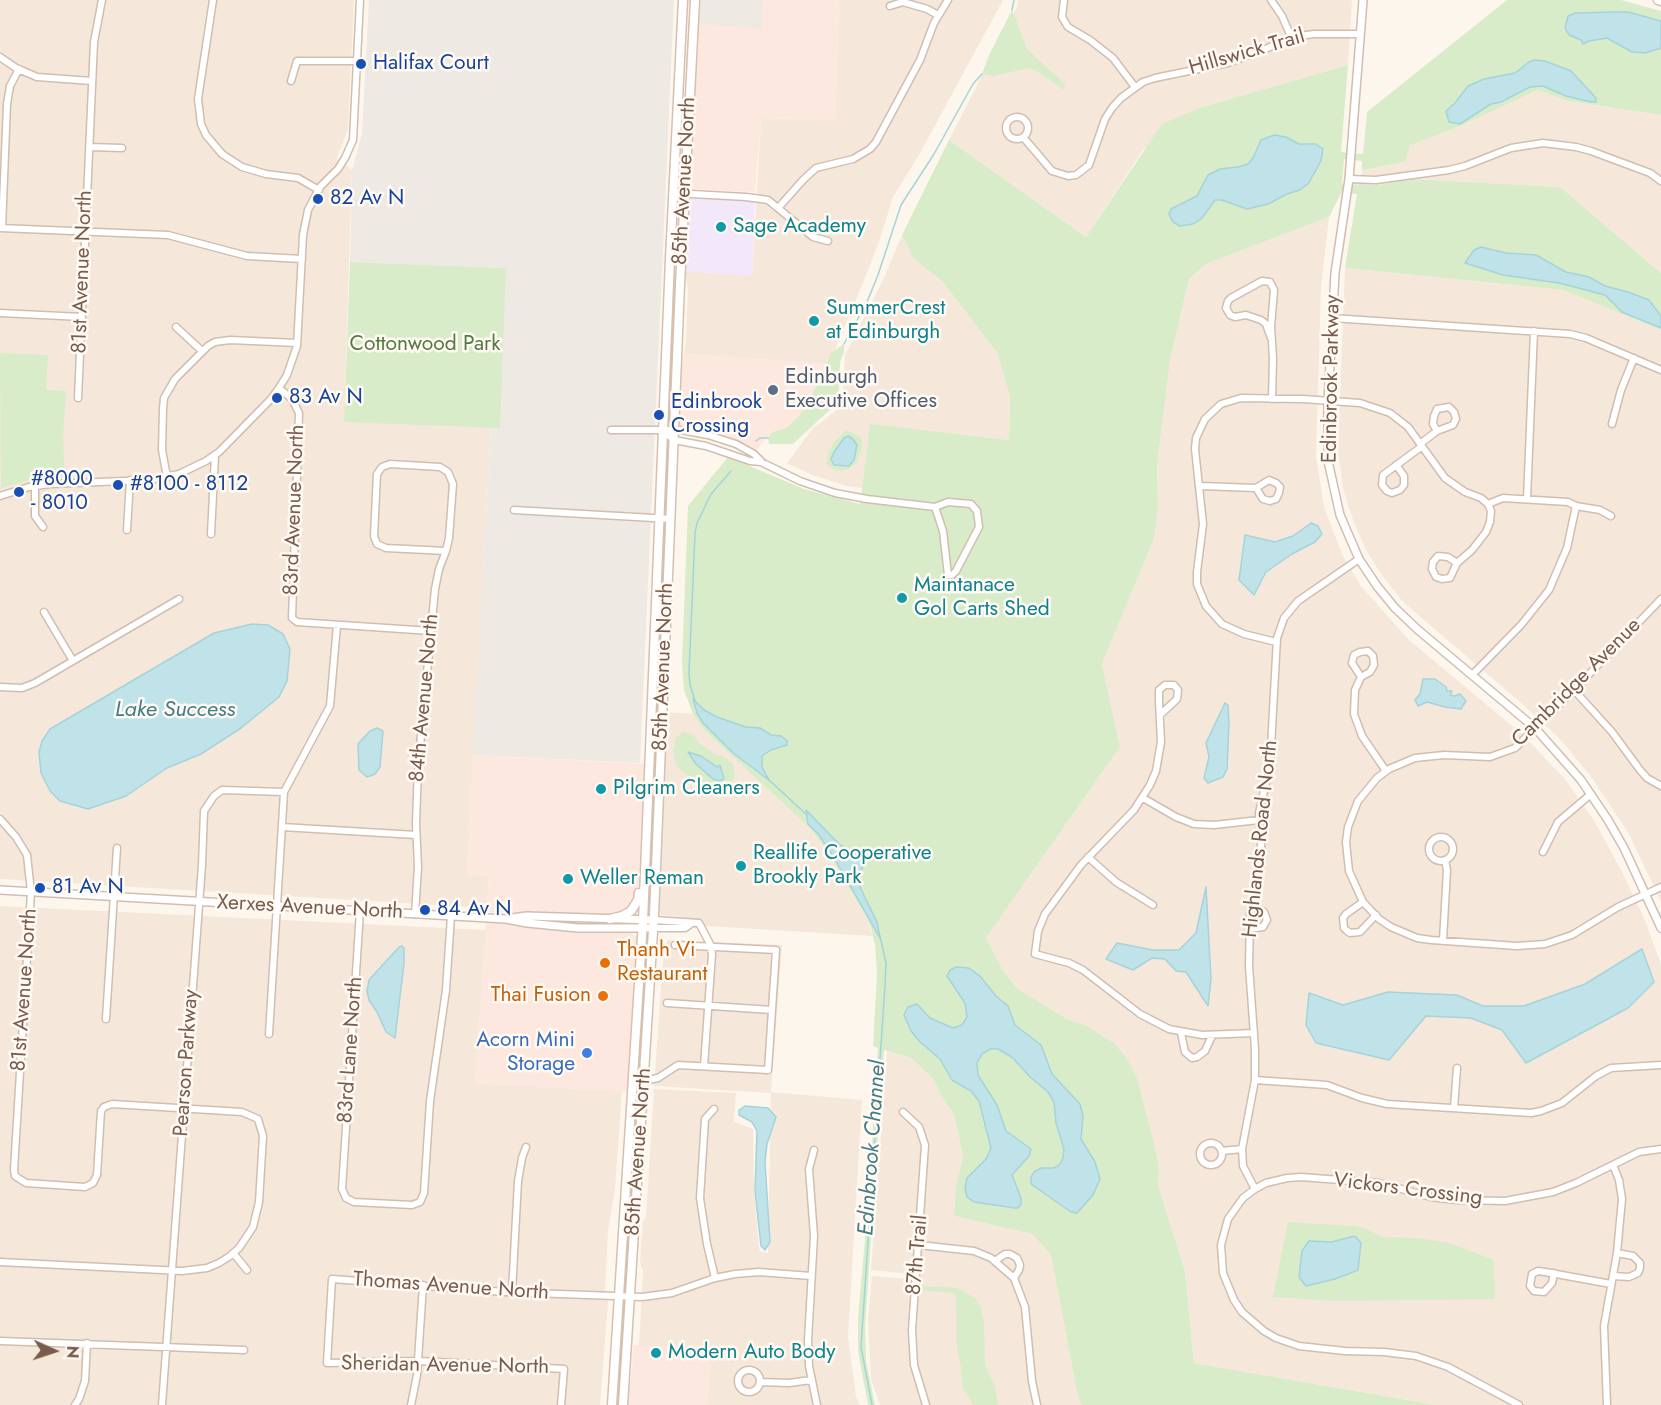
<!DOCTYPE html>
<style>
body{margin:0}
#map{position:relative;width:1661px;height:1405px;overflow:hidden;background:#fdf6ec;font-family:Jost,sans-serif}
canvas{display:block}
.north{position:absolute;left:24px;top:1321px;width:60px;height:60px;-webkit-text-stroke:4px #fffaf3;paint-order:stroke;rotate:93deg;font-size:16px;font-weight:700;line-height:24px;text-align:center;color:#7a5c4d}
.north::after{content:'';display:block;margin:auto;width:21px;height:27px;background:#7a5c4d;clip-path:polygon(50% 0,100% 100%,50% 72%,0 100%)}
</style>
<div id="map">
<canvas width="1661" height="1405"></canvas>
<div class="north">N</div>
</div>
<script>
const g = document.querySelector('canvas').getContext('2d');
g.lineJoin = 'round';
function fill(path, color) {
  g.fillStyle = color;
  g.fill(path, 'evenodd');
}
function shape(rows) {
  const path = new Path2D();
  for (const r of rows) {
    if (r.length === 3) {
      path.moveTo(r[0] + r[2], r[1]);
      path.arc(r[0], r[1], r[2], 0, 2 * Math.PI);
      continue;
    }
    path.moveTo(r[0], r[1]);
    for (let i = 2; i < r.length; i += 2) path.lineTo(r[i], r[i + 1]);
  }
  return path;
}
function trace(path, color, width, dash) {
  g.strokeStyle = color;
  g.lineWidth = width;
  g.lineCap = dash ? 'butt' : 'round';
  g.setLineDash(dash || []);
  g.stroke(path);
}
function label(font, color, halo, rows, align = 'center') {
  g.font = font + ' Jost,sans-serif';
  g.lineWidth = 5;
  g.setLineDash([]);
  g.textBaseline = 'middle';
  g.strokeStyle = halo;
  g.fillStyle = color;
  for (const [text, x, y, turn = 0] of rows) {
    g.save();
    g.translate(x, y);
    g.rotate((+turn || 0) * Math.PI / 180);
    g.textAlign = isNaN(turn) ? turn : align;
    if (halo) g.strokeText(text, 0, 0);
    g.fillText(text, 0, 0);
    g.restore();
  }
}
fill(shape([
 [0,0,354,0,348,129,337,158,352,170,344,421,491,427,467,874,489,876,487,908,0,879],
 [839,0,1003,0,919,155,893,197,878,245,860,290,835,350,825,364,684,354,686,341,688,289,685,271,752,275,761,118,835,120],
 [1018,0,1352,0,1348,65,1202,107,1143,150,1086,237,949,140,1017,7],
 [1538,90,1568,101,1661,115,1661,273,1560,187,1413,179,1378,185,1359,186,1362,170,1405,162,1409,145,1458,127],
 [1329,217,1321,288,1316,456,1324,507,1342,554,1361,586,1408,639,1522,734,1564,778,1595,822,1622,872,1645,920,1661,965,1661,1405,1436,1405,1194,1363,1185,1271,1158,1185,1159,1169,1155,1146,1137,1078,1114,1043,1087,1026,1067,1019,1018,989,1004,972,986,938,1120,747,1102,664,1155,536,1158,505,1157,465,1170,361,1189,279,1206,264],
 [902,235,913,258,943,282,997,353,1010,397,1009,440,870,425,862,488,847,486,812,475,787,463,813,428,845,404,843,393,845,355,884,278],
 [1345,268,1563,290,1661,330,1661,902,1629,834,1592,778,1560,739,1519,701,1403,602,1381,574,1366,550,1353,520,1343,489,1338,451],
 [666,712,693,714,704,730,811,829,828,853,865,915,873,936,706,926,689,918,661,915,658,908],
 [0,906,486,930,475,1083,622,1091,615,1189,608,1231,605,1289,608,1302,600,1405,0,1405],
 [668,940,782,945,771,1092,862,1100,848,1337,856,1397,860,1405,707,1405,711,1344,700,1348,639,1346,643,1270,640,1264,643,1221,646,1217,654,1089,736,1093,734,1122,753,1129,754,1190,759,1248,760,1251,768,1253,771,1093,654,1086,664,946],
 [887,1051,911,1058,933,1079,942,1097,954,1114,963,1156,956,1186,954,1216,1032,1234,1051,1255,1078,1397,1082,1405,880,1405,871,1379,868,1319,872,1276,911,1279,911,1274,871,1270]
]), '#f5e8da');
fill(shape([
 [763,0,839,0,835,120,761,118,755,192,694,189,689,184,697,24,761,28],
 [684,354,825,364,810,399,798,417,786,428,772,432,755,452,735,440,679,424,680,378],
 [473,755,646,764,638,895,628,910,615,915,487,912,489,876,467,875],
 [486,923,521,924,582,932,631,933,637,938,628,1092,475,1083],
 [711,1343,707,1405,626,1405,632,1370,633,1345,700,1348]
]), '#fde8e0');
fill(shape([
 [369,0,674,0,640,763,473,755,491,427,499,428,505,268,350,262,352,170,362,134],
 [698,0,763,0,762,29,697,24]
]), '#efe9e4');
fill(shape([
 [693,198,755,200,752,276,685,271,687,200]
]), '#f3e8fa');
fill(shape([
 [1507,0,1621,0,1661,11,1661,115,1568,101,1538,90,1458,127,1410,145,1405,162,1362,170,1362,161,1344,159,1342,184,1378,185,1413,179,1560,187,1661,273,1661,330,1563,290,1345,268,1357,194,1341,193,1329,217,1206,264,1189,279,1170,361,1157,465,1158,505,1155,536,1102,664,1120,747,986,938,1004,972,1018,989,1067,1019,1087,1026,1114,1043,1127,1059,1137,1078,1155,1146,1159,1169,1158,1185,1185,1271,1194,1363,1436,1405,1082,1405,1078,1397,1051,1255,1032,1234,954,1216,956,1186,963,1156,954,1114,942,1097,933,1079,911,1058,884,1050,865,1327,866,1361,875,1405,868,1405,858,1351,858,1318,868,1206,878,1048,873,1046,877,974,875,944,871,928,865,915,828,853,811,829,704,730,693,714,684,690,682,663,688,506,728,457,804,489,860,504,870,424,1009,440,1010,397,997,353,943,282,913,258,902,235,949,140,1086,237,1162,124,1202,107,1348,65,1341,152,1363,154,1367,112],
 [1012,10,1027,49,1065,84,1064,90,1035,70,1028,68,994,76,982,74,989,55],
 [350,262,506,268,500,428,344,422],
 [844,344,844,352,840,362,839,389,834,406,793,444,769,444,768,438,772,432,786,428,798,417,810,399,831,353],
 [0,353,48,355,46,390,66,391,63,439,65,477,27,481,1,488],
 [846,430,861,437,862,444,860,455,856,464,848,469,841,471,833,469,827,464,828,454,833,443],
 [683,732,693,734,698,742,707,749,716,755,723,756,733,764,735,776,731,783,717,791,711,791,680,770,675,763,673,751,676,738],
 [1288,1222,1353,1226,1364,1228,1383,1237,1418,1238,1450,1243,1494,1260,1495,1299,1335,1301,1273,1297],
 [921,1286,958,1288,976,1299,981,1308,984,1324,985,1365,995,1386,998,1405,973,1405,962,1386,961,1367,957,1350,956,1296,953,1293,920,1290]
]), '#d8ecc9');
const water = shape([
 [1614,12,1628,12,1661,21,1661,48,1645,53,1632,52,1607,38,1589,41,1583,44,1581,40,1569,35,1565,28,1568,16,1575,13,1614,12],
 [1534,60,1545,61,1571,71,1596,98,1596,102,1591,102,1566,96,1543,86,1530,87,1501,102,1491,104,1460,124,1449,122,1446,111,1455,103,1468,86,1484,79,1515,73,1529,62,1534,60],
 [1274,135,1286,137,1299,144,1316,144,1323,149,1321,161,1308,184,1300,190,1287,194,1268,204,1247,209,1222,200,1215,200,1202,218,1193,224,1180,226,1173,222,1169,214,1171,209,1197,196,1208,175,1220,169,1238,167,1248,164,1253,158,1261,140,1274,135],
 [1481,247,1506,253,1536,255,1566,272,1589,277,1605,286,1628,292,1649,300,1661,316,1661,328,1622,312,1605,295,1559,283,1503,275,1465,263,1474,250,1481,247],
 [848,436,853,439,857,445,854,460,849,466,834,465,831,459,834,452,844,438,848,436],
 [1311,523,1318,526,1322,534,1315,542,1292,554,1266,572,1254,595,1239,580,1245,535,1275,542,1293,536,1311,523],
 [252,624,268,625,283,634,290,649,287,681,279,697,241,728,201,754,167,768,126,796,88,809,60,801,50,791,41,773,39,752,42,741,50,729,214,633,252,624],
 [1423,679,1435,679,1446,687,1447,691,1452,691,1450,695,1454,696,1460,694,1466,701,1461,709,1445,707,1427,702,1418,706,1415,700,1420,694,1423,679],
 [693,699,704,710,717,717,746,727,760,728,771,735,781,736,787,741,787,745,771,750,762,756,762,767,769,780,733,753,703,723,697,713,693,699],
 [1225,703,1228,705,1229,723,1227,769,1223,777,1208,783,1204,778,1209,757,1206,743,1225,703],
 [377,728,383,731,380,767,375,774,367,777,359,770,358,744,370,731,377,728],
 [688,752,701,756,717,767,720,765,724,779,719,781,713,779,696,764,688,752],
 [806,810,840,845,864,856,865,860,859,877,860,887,877,922,880,938,836,861,819,835,808,824,806,810],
 [1206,887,1211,979,1208,1006,1186,972,1176,971,1165,959,1152,958,1133,970,1106,959,1117,943,1153,950,1179,950,1196,933,1206,887],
 [402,946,404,948,404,963,395,1038,386,1032,377,1012,369,1000,367,991,369,980,399,947,402,946],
 [1642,949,1654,982,1628,1008,1526,1063,1502,1030,1471,1018,1426,1016,1389,1060,1316,1043,1306,1025,1309,993,1343,1005,1388,992,1457,995,1483,1006,1524,1006,1585,984,1642,949],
 [956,967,969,968,980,976,996,996,1008,1006,1015,1025,1041,1045,1052,1074,1080,1104,1083,1116,1081,1139,1095,1162,1100,1179,1093,1195,1077,1213,1071,1212,1031,1184,1031,1177,1035,1171,1042,1168,1054,1168,1060,1164,1063,1158,1064,1149,1056,1123,1054,1102,1048,1092,1030,1077,1013,1058,998,1049,990,1049,982,1054,977,1063,978,1075,997,1105,1006,1131,1031,1149,1029,1156,1012,1175,1021,1198,1021,1204,1018,1208,1015,1208,974,1202,967,1197,965,1188,967,1178,986,1159,991,1148,979,1101,971,1091,952,1080,940,1059,920,1042,911,1031,904,1015,908,1007,917,1004,930,1018,953,1028,962,1025,967,1017,965,1003,947,976,950,970,956,967],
 [745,1106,768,1108,776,1117,767,1144,765,1162,770,1242,765,1250,761,1246,755,1191,757,1131,752,1122,739,1115,739,1110,745,1106],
 [1355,1236,1361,1243,1358,1270,1335,1279,1306,1286,1299,1277,1302,1251,1309,1241,1331,1242,1355,1236]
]);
fill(water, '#bfe3e8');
trace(water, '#a5d3da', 1.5);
trace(shape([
 [1012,10,1014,0],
 [844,344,867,302,878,275,901,205,934,154,973,84,982,74],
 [756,441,760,438,768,438],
 [695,701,690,685,689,673,695,533,697,523,711,494,731,471],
 [769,780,807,815],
 [872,1405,861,1347,885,985,886,963,880,936]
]), '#a5d3da', 1.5);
const minor = shape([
 [213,0,198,99,201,124,206,135,222,154,242,167,266,174,298,178,319,190],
 [1064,0,1062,17,1068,27,1090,40,1113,58,1135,87],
 [1271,0,1282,16,1292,39],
 [890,6,903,2,927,9,938,15],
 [0,57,16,68,37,77,92,81],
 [291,81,297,61,358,61],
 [1017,128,11],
 [1023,137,1052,171,1068,176,1076,175,1089,165,1105,119,1112,108,1121,98,1143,82,1155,78,1228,63,1299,36,1314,34,1360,34],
 [89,147,122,148],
 [1349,179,1376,180,1449,170,1465,166,1511,148,1543,143,1576,147,1591,151,1650,173,1661,181],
 [674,193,746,197,768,200,813,237,828,241],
 [779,207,803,180,816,168,853,159,870,149,876,142,920,60,934,23,948,0],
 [0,228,168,235,247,256,302,259],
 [2,228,7,104,10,86,19,69],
 [0,313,82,317],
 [1332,318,1570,334,1586,338,1661,370],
 [176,327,202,351],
 [1271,338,1266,324,1261,320,1246,315,1235,317,1230,315,1226,308,1228,301,1231,298,1262,281,1270,282,1274,290,1271,327,1273,358,1272,399],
 [279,388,292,399,299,413,292,618,297,622,431,631],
 [78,398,94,42,102,0],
 [1612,424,1621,390,1634,358],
 [611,430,681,430,708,435,736,444,754,454,761,461],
 [663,431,674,440,706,446,750,461,761,462,800,481,835,493,867,499,935,507,948,502,971,504,977,511,979,527,956,571,952,575,948,575,943,531,935,507],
 [1420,444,1437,431,1453,425,1456,419,1454,412,1449,407,1437,409,1434,416,1433,424,1437,431],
 [1396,465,1404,476,1404,485,1400,490,1392,493,1387,491,1382,485,1383,475,1421,447],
 [167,477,162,450,163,409,164,398,175,379,208,346,215,342,230,340,297,343],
 [35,486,35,516,43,527],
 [1200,486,1256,488,1269,480,1276,483,1280,487,1279,493,1276,499,1270,501,1263,499,1256,488],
 [0,496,29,487,50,484,149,480,179,474,206,461,219,452,271,399,279,388,287,375,297,346,303,235,308,210,320,187,338,169,345,158,353,140,360,0],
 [1527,499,1534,331],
 [1488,504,1503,498,1568,502,1576,506,1600,510,1611,516],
 [514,510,671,519],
 [127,530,130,480],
 [211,534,215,455],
 [1661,599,1574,690,1515,748,1490,757,1444,755,1415,758,1389,769,1377,778,1358,801,1348,827,1346,842,1349,871,1363,902,1379,919,1391,927,1417,938,1431,940,1517,946,1545,944,1572,935,1618,907,1661,887],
 [44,612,73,661],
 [1276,642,1244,634,1222,624,1206,606,1197,584,1197,572,1203,524,1195,449,1196,438,1205,419,1221,404,1241,398,1303,399,1360,403,1390,413,1408,427,1445,478,1465,492,1481,498,1488,504,1491,511,1490,522,1486,532,1472,550,1457,563,1450,578,1442,579,1436,577,1432,569,1433,562,1438,556,1448,557,1457,563],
 [1472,675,1521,625,1549,590,1567,548,1576,506],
 [1361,677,1352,663,1354,655,1360,652,1368,651,1373,656,1374,665,1370,672,1361,677,1355,690,1354,714,1362,736,1386,771],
 [0,687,22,688,35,683,179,599],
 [1574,690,1612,732,1640,770,1647,778,1661,786],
 [1160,715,1177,699,1178,690,1174,685,1165,685,1159,690,1159,702,1161,742,1156,771,1150,785,1134,810,1081,865,1045,914,1038,931,1035,954,1069,963,1083,970,1140,1014,1169,1029,1202,1035,1254,1033],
 [1143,798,1176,817,1194,824,1214,825,1259,820],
 [0,819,16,837,27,855,31,892,14,1170,15,1176,26,1183,85,1187,93,1183,97,1175,101,1111,104,1107,112,1104,242,1112,258,1119,263,1136,259,1202,253,1227,239,1248,230,1256,219,1263,207,1268,182,1271,0,1262],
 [282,827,416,835],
 [1441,849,12],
 [1543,852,1558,822,1591,794],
 [1088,857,1116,882,1153,905],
 [1363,902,1346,914,1343,918,1344,928,1346,930,1350,933,1360,932,1376,915],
 [360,911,342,1189,346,1198,354,1202,412,1205,420,1202,424,1193,430,1101,446,990,451,916],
 [415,914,418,867,416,824,418,767,435,589,439,569,446,551,449,538,453,484,448,472,440,467,390,464,382,467,377,474,374,536,377,544,386,548,446,551],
 [654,920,699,923,710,944,712,954,704,1066],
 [653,928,685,928,692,923],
 [1250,929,1263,927,1267,920,1264,912,1252,906],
 [1443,940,1447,870,1445,860],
 [667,1003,772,1010],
 [106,1019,117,848],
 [1181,1033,1185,1052,1192,1058,1197,1057,1205,1051,1212,1036],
 [269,1034,284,792,330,706,337,625],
 [1255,1080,1327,1085,1362,1098,1387,1104,1531,1113,1541,1111,1562,1103,1596,1076,1611,1068,1661,1065],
 [633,1083,658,1078,678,1065,768,1070,776,950,675,945],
 [1454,1108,1457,1068],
 [714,1109,705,1119,700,1198,707,1244,715,1278],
 [903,1112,919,1127,925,1145,912,1330,914,1365,926,1405],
 [1211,1154,11],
 [814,1150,809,1169,814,1236,808,1340,809,1366,817,1405],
 [1222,1151,1242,1149],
 [1255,1189,1243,1166,1242,1149,1255,1080,1255,1049,1249,966,1250,913,1262,861,1259,813,1270,765,1277,638,1284,618,1298,601,1359,559],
 [919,1245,974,1251,991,1258,1014,1278,1025,1307,1032,1381,1037,1405],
 [233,1253,247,1270],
 [995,1261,1005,1254,1010,1254,1017,1258,1020,1265,1019,1270,1014,1278],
 [1554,1273,1552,1283,1544,1292,1534,1291,1530,1286,1532,1274,1538,1271,1545,1272,1611,1284],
 [1613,1276,1629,1277,1638,1273,1640,1268,1640,1263,1633,1256,1617,1253],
 [512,1292,518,1181,522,1158,526,1147],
 [0,1341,244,1350],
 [749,1381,11],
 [760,1382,789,1383,811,1380],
 [75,1405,79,1399,85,1381,87,1343],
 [162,1405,202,865,204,811,214,796,222,790,284,792],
 [411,1405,417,1375,423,1285],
 [561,1405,564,1369,419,1361,327,1363,332,1279,505,1292,642,1297,672,1293,715,1278,735,1274,759,1272,811,1276],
 [1519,1405,1448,1367,1416,1356,1384,1352,1345,1351,1299,1346,1276,1338,1264,1331,1242,1312,1234,1300,1223,1273,1221,1245,1228,1219,1243,1198,1255,1189,1266,1183,1287,1178,1301,1177,1379,1183,1431,1197,1456,1200,1505,1201,1553,1192,1576,1183,1639,1152,1661,1149],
 [1607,1405,1604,1326,1617,1253,1622,1199,1619,1180,1613,1165]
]);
const tertiary = shape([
 [1363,0,1349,179,1335,273,1328,401,1328,461,1340,515,1359,559,1377,586,1395,608,1417,629,1535,728,1581,780,1608,820,1624,848,1661,928],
 [0,890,506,919,527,923,578,928,653,928],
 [512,918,527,916,654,920]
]);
const secondary = shape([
 [1658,0,1661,1],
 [610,919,622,916,631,911,638,900,639,893],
 [612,1405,643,921,670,259,683,0],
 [623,1405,654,915,680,285,695,0]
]);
trace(minor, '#d1beb0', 9);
trace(tertiary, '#d1beb0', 10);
trace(secondary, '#d6c0b0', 11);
trace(minor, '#fff', 6);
trace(tertiary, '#fff', 7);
trace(secondary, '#fff', 8);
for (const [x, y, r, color] of [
 [361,64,6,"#1a4fb4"],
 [318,199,6,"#1a4fb4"],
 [721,227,6,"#0f9aa8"],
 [814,321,6,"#0f9aa8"],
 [773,390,6,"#5c6f8a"],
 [277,398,6,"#1a4fb4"],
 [659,415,6,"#1a4fb4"],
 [118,485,6,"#1a4fb4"],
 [19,492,6,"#1a4fb4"],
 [902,598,6,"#0f9aa8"],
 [601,789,6,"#0f9aa8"],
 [741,866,6,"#0f9aa8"],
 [568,879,6,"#0f9aa8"],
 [40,888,6,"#1a4fb4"],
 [425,910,6,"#1a4fb4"],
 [605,963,6,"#e8710a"],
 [603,996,6,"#e8710a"],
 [587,1053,6,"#3f7fe0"],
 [656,1353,6,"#0f9aa8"]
]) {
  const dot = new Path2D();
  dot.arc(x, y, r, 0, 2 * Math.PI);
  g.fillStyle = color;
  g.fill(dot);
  trace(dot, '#fffaf3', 2);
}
label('21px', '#7a5c4d', '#fffaf3', [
 ["Hillswick Trail",1247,53,-16],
 ["85th Avenue North",685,181,-87],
 ["81st Avenue North",83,272,-88],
 ["Edinbrook Parkway",1332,379,-89],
 ["83rd Avenue North",295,510,-88],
 ["85th Avenue North",664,667,-88],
 ["Cambridge Avenue",1577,683,-45],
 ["84th Avenue North",425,698,-85],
 ["Highlands Road North",1261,839,-84],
 ["Xerxes Avenue North",310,908,3],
 ["81st Avenue North",25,990,-86],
 ["83rd Lane North",351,1050,-86],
 ["Pearson Parkway",187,1063,-86],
 ["85th Avenue North",639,1152,-86],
 ["Vickors Crossing",1408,1190,7],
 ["87th Trail",918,1255,-85],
 ["Thomas Avenue North",451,1287,4],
 ["Sheridan Avenue North",445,1366,1]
]);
label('21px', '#164399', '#fffaf3', [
 ["Halifax Court",373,64],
 ["82 Av N",330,199],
 ["83 Av N",289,398],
 ["Edinbrook",671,403],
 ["Crossing",671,427],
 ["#8000",31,480],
 ["- 8010",31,504],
 ["#8100 - 8112",130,485],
 ["81 Av N",52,888],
 ["84 Av N",437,910]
], 'left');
label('21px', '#0d838f', '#fffaf3', [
 ["Sage Academy",733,227],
 ["SummerCrest",826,309],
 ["at Edinburgh",826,333],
 ["Maintanace",914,586],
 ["Gol Carts Shed",914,610],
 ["Pilgrim Cleaners",613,789],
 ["Reallife Cooperative",753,854],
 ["Brookly Park",753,878],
 ["Weller Reman",580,879],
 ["Modern Auto Body",668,1353]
], 'left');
label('21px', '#537a41', '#fffaf3', [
 ["Cottonwood Park",425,345]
]);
label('21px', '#4e5e75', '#fffaf3', [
 ["Edinburgh",785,378],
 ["Executive Offices",785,402]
], 'left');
label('21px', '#c56008', '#fffaf3', [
 ["Thanh Vi",617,951],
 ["Restaurant",617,975],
 ["Thai Fusion",591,996,"right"]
], 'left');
label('21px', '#366cbe', '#fffaf3', [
 ["Acorn Mini",575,1041],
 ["Storage",575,1065]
], 'right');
label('italic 22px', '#437c86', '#fffaf3', [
 ["Lake Success",175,711],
 ["Edinbrook Channel",873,1148,-86]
]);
</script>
